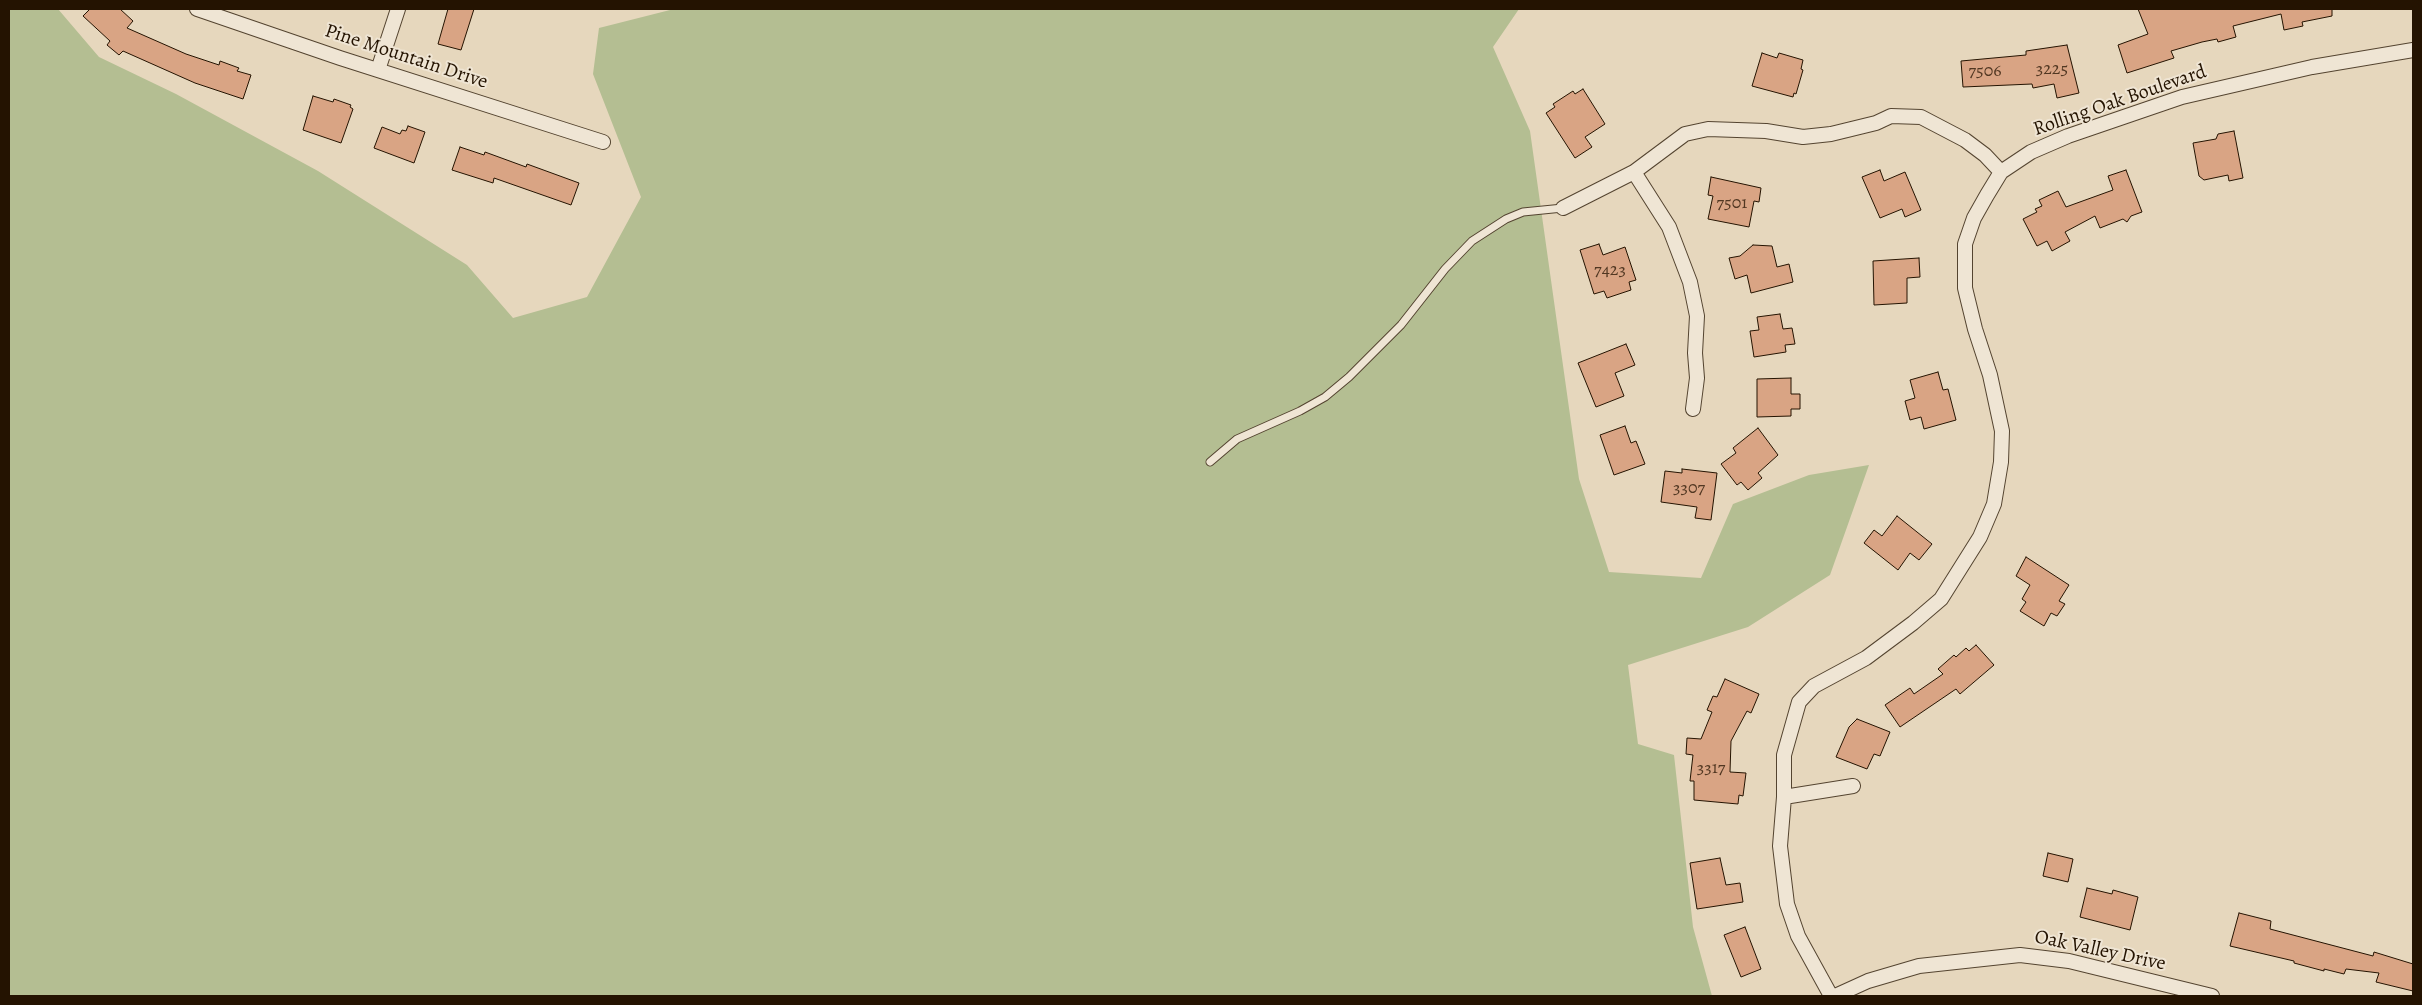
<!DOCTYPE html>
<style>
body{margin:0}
#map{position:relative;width:2422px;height:1005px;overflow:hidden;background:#e6d7bd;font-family:Alegreya,serif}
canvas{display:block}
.frame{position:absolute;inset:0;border:10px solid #241301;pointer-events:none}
</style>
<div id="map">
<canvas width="2422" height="1005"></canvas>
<div class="frame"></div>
</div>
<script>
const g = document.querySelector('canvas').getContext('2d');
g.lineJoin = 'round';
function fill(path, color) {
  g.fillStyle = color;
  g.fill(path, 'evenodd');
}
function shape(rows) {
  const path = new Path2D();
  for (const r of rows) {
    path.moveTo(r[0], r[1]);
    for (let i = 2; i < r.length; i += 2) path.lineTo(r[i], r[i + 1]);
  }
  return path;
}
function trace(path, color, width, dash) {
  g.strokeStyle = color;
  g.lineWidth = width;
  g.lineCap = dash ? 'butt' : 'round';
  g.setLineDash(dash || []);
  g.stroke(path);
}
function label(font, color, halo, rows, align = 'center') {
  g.font = font + ' Alegreya,serif';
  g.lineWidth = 4;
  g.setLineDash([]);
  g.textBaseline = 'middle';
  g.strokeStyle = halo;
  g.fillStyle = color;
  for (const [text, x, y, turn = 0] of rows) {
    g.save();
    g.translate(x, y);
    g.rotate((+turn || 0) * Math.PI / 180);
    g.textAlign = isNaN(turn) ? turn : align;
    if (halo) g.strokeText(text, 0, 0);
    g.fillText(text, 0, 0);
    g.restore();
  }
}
fill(shape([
 [9,9,58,9,99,57,176,94,318,171,467,265,513,318,587,297,641,197,593,74,599,28,674,9,1519,9,1493,47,1530,131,1579,479,1609,572,1701,578,1733,504,1809,475,1869,465,1830,575,1748,627,1628,665,1638,744,1674,755,1693,927,1712,996,9,996]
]), '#b4be92');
const building = shape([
 [90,9,120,9,133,21,127,28,186,54,219,65,220,61,239,68,237,71,251,75,243,99,195,83,123,51,119,55,107,45,110,41,83,16,90,9],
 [448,9,474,9,461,50,438,44,448,9],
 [2138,9,2332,9,2332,16,2302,22,2303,26,2284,30,2281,14,2233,26,2236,37,2218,42,2217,39,2202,42,2171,51,2174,58,2127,73,2118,45,2148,34,2138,9],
 [2067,45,2079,93,2057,98,2054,84,2033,88,2032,84,1963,87,1961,61,2026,55,2026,51,2067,45],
 [1762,53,1777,58,1779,53,1803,60,1801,69,1803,70,1796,94,1794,93,1793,97,1752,86,1762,53],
 [1583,89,1605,124,1585,137,1592,147,1575,158,1546,113,1555,107,1553,104,1573,91,1575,94,1583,89],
 [313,96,333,102,334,99,351,105,350,107,353,109,341,143,303,130,313,96],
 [408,126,425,132,414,163,374,148,382,127,400,134,402,130,406,131,408,126],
 [2234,131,2243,178,2229,181,2228,175,2204,180,2199,176,2193,143,2216,139,2218,134,2234,131],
 [460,147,484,155,485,152,526,167,527,164,579,183,571,205,494,178,493,183,452,170,460,147],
 [1880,170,1884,181,1905,172,1921,210,1905,217,1902,209,1880,218,1862,177,1880,170],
 [2126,170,2142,212,2131,216,2127,222,2123,219,2100,228,2095,216,2065,232,2070,241,2052,251,2047,241,2037,246,2023,219,2037,212,2035,209,2042,206,2039,200,2058,191,2066,207,2113,190,2108,176,2126,170],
 [1711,177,1761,188,1759,202,1754,201,1749,227,1708,219,1713,196,1708,195,1711,177],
 [1599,244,1603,255,1625,247,1636,280,1629,282,1631,290,1607,298,1604,291,1594,294,1580,250,1599,244],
 [1753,245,1772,246,1777,267,1789,264,1793,282,1751,293,1747,275,1735,279,1729,258,1740,256,1753,245],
 [1919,258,1920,277,1907,278,1907,303,1874,305,1873,261,1919,258],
 [1780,314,1783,329,1792,328,1795,344,1785,345,1786,352,1754,357,1750,331,1759,330,1757,317,1780,314],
 [1626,344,1635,365,1615,373,1624,396,1596,407,1578,363,1626,344],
 [1938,372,1943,390,1948,389,1956,420,1924,429,1921,417,1910,420,1905,401,1915,398,1910,380,1938,372],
 [1791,378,1791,394,1800,394,1800,409,1791,409,1791,416,1757,417,1757,379,1791,378],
 [1625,426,1631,443,1636,441,1645,464,1614,475,1600,435,1625,426],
 [1758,428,1778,455,1758,473,1762,478,1748,490,1741,482,1737,485,1721,464,1736,453,1733,448,1758,428],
 [1682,469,1717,473,1711,520,1695,518,1697,507,1661,502,1665,471,1682,473,1682,469],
 [1897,516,1932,544,1919,560,1910,553,1898,570,1864,543,1874,530,1882,536,1897,516],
 [2026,557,2069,585,2059,601,2065,604,2057,616,2051,613,2044,626,2020,611,2026,602,2022,599,2030,585,2016,576,2026,557],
 [1976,645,1994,665,1960,694,1956,689,1900,727,1885,705,1910,688,1914,694,1943,674,1938,669,1954,655,1956,657,1966,648,1969,651,1976,645],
 [1725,679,1759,694,1751,713,1747,711,1731,741,1730,772,1746,773,1743,796,1739,795,1738,804,1694,800,1694,781,1690,781,1693,755,1686,754,1687,738,1701,739,1712,712,1707,710,1713,696,1717,697,1725,679],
 [1857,719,1890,732,1880,756,1874,754,1867,769,1836,757,1849,727,1857,719],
 [2048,853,2073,859,2068,882,2043,876,2048,853],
 [1720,858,1726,885,1740,883,1743,902,1697,909,1690,863,1720,858],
 [2087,888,2112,894,2113,890,2138,897,2130,930,2080,917,2087,888],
 [2239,913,2271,921,2270,929,2373,956,2374,952,2413,964,2413,991,2376,982,2379,973,2346,969,2344,974,2324,969,2324,971,2294,963,2294,961,2230,946,2239,913],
 [1745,927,1761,969,1741,977,1724,935,1745,927]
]);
fill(building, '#d9a484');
trace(building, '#241301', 1);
const service = shape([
 [1210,462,1237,439,1300,411,1325,397,1349,377,1401,325,1445,269,1472,241,1506,219,1523,212,1563,208]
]);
const minor = shape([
 [197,9,340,58,603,142],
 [378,70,398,9],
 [1634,172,1669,227,1690,282,1697,316,1695,353,1697,378,1693,409],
 [1563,208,1634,172,1685,134,1708,129,1766,131,1803,137,1831,134,1876,123,1891,116,1921,117,1965,140,1985,155,2001,172],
 [1784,797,1853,786],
 [1831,996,1798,936,1787,904,1780,846,1784,797,1784,755,1799,702,1814,686,1866,658,1913,623,1941,599,1980,537,1994,504,2001,462,2002,431,1990,375,1975,329,1965,288,1965,244,1974,218,1987,195,2001,172,2031,152,2068,136,2182,97,2312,67,2413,50],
 [1835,996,1868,981,1919,966,2020,955,2069,961,2212,996]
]);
trace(service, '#544430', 9);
trace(minor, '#544430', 16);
trace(service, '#efe5d4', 7);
trace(minor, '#efe5d4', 14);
label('18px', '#513722', null, [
 ["3225",2052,70],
 ["7506",1985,72],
 ["7501",1732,204],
 ["7423",1610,271],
 ["3307",1689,489],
 ["3317",1711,769]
]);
label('20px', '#241301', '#efe5d4', [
 ["Pine Mountain Drive",406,57,18],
 ["Rolling Oak Boulevard",2120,101,-19],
 ["Oak Valley Drive",2100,951,12]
]);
</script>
